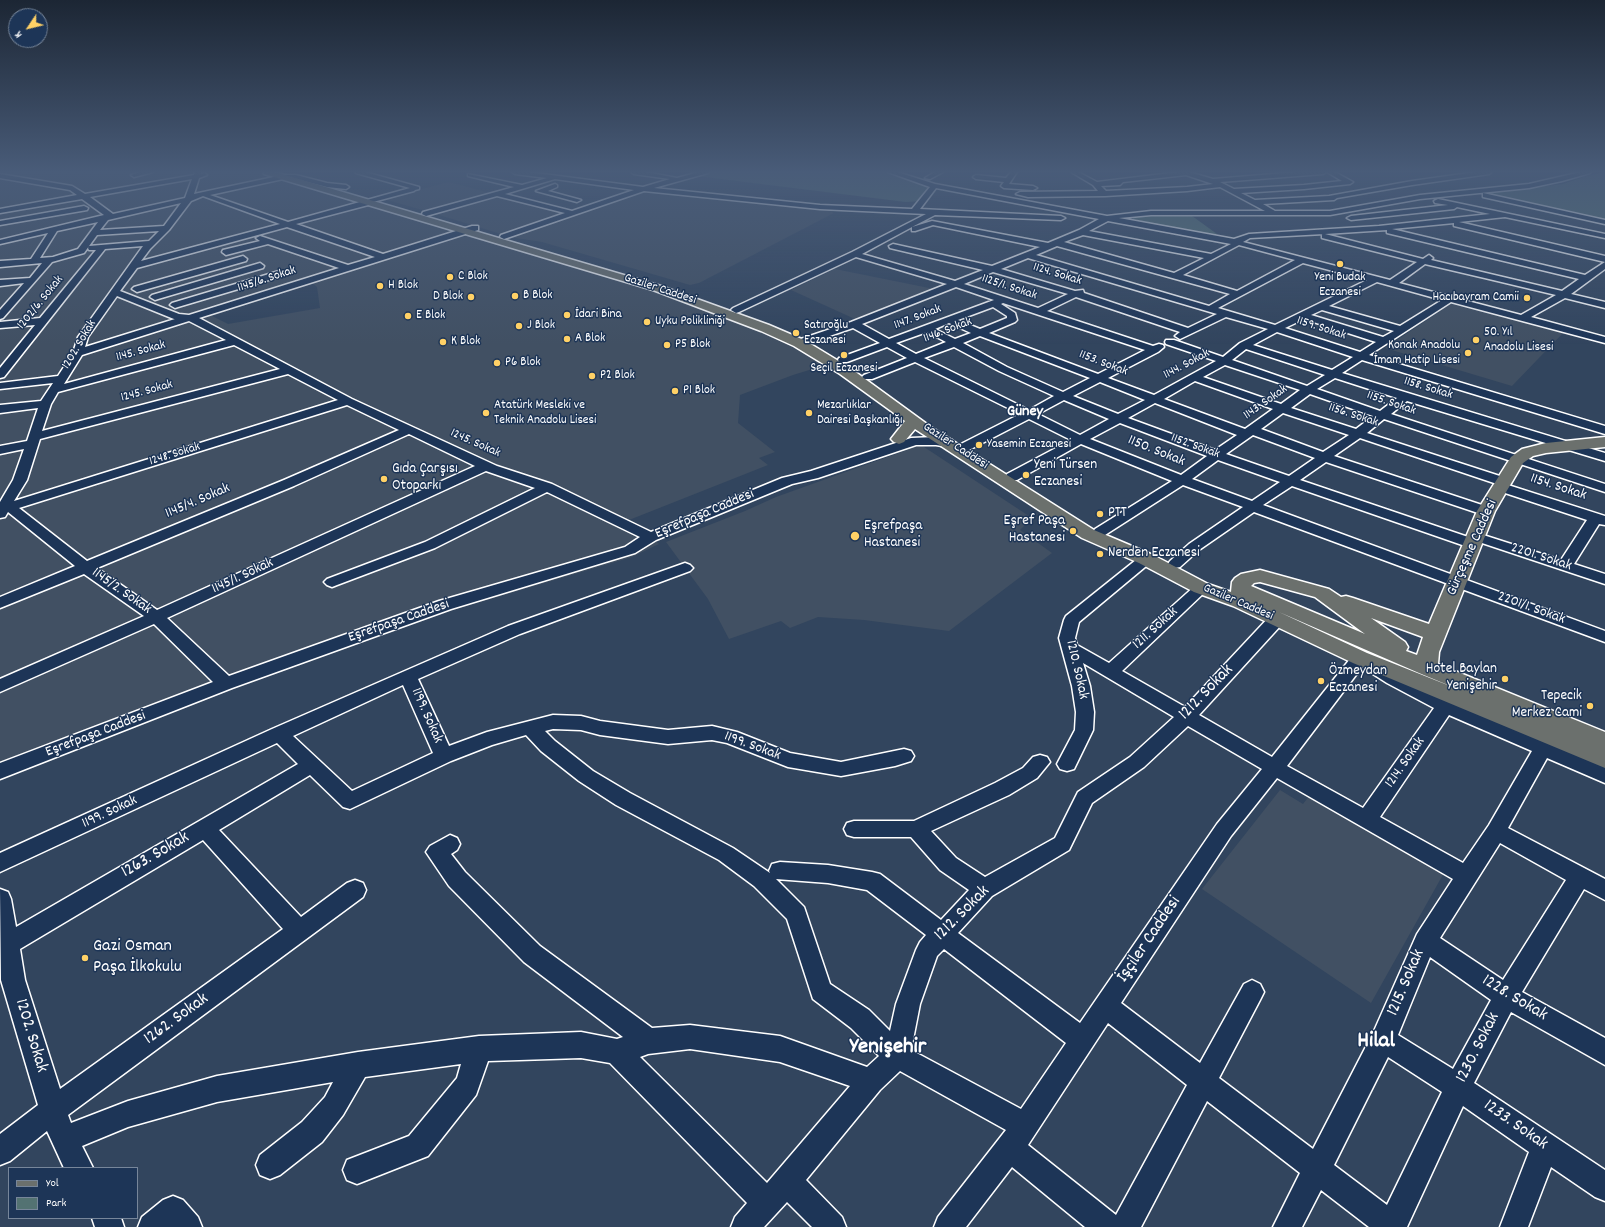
<!DOCTYPE html>
<meta charset="utf-8">
<style>
body{margin:0}
#map{position:relative;width:1605px;height:1227px;overflow:hidden;background:#32455e;font-family:Dekko,sans-serif}
canvas{display:block}
.legend{position:absolute;left:8px;top:1167px;width:130px;height:52px;box-sizing:border-box;background:#1d3557;border:1px solid #77869a;margin:0;padding:5px 7px;list-style:none;font-size:12px;color:#fff}
.legend li{display:flex;align-items:center;gap:8px;height:20px}
.legend b{width:20px;border:1px solid #77869a}
.north{position:absolute;left:8px;top:8px;width:40px;height:40px;box-sizing:border-box;background:#1d3557;border:1px solid #77869a;border-radius:50%;rotate:235deg;font-size:11px;font-weight:700;line-height:16px;text-align:center;color:#fff}
.north::after{content:'';display:block;margin:auto;width:14px;height:18px;background:#ffd166;clip-path:polygon(50% 0,100% 100%,50% 72%,0 100%)}
</style>
<div id="map">
<canvas width="1605" height="1227"></canvas>
<ul class="legend">
<li><b style="height:5px;background:#6b706d"></b>Yol</li>
<li><b style="height:11px;background:#537272"></b>Park</li>
</ul>
<div class="north">K</div>
</div>
<script>
const g = document.querySelector('canvas').getContext('2d');
g.lineJoin = 'round';
function fill(path, color) {
  g.fillStyle = color;
  g.fill(path, 'evenodd');
}
function shape(rows) {
  const path = new Path2D();
  for (const r of rows) {
    path.moveTo(r[0], r[1]);
    for (let i = 2; i < r.length; i += 2) path.lineTo(r[i], r[i + 1]);
  }
  return path;
}
function trace(path, color, width, dash) {
  g.strokeStyle = color;
  g.lineWidth = width;
  g.lineCap = dash ? 'butt' : 'round';
  g.setLineDash(dash || []);
  g.stroke(path);
}
function label(font, color, halo, rows, align = 'center') {
  g.font = font + ' Dekko,sans-serif';
  g.lineWidth = 3;
  g.setLineDash([]);
  g.textBaseline = 'middle';
  g.strokeStyle = halo;
  g.fillStyle = color;
  for (const [text, x, y, turn = 0] of rows) {
    g.save();
    g.translate(x, y);
    g.rotate((+turn || 0) * Math.PI / 180);
    g.textAlign = isNaN(turn) ? turn : align;
    if (halo) g.strokeText(text, 0, 0);
    g.fillText(text, 0, 0);
    g.restore();
  }
}
fill(shape([
 [0,172,261,172,279,179,459,231,319,280,469,235,647,288,758,330,829,364,793,375,740,395,738,423,775,452,759,458,768,465,629,520,659,544,632,557,386,630,26,769,0,773],
 [311,282,317,287,320,308,228,324,208,314],
 [449,182,494,194,430,212,383,199],
 [649,189,830,210,834,213,699,283,690,285,542,242,509,237],
 [501,196,568,214,504,235,436,214],
 [835,269,934,289,855,319,791,290],
 [1451,304,1563,333,1512,386,1385,348],
 [921,445,1032,518,1020,530,1052,553,949,631,864,620,818,617,790,628,781,621,729,639,708,599,666,542,745,511,776,497],
 [1280,790,1303,804,1310,795,1445,871,1371,1003,1202,889]
]), '#415063');
fill(shape([
 [708,172,891,172,934,186,922,201,906,202,696,176],
 [1605,172,1605,220,1486,193,1563,184,1586,176],
 [1188,213,1217,234,1206,235,1133,219,1133,214]
]), '#537272');
const minor = shape([
 [140,172,153,172,134,177,131,175,140,172],
 [195,172,201,172,201,174,204,173,207,175,199,178,194,194,283,175,296,175,327,183,346,185,349,187,346,189,327,187,296,179,283,179,210,195,288,222,410,188,356,173,355,172,365,172,419,187,419,189,415,190,414,191,373,202,372,204,296,224,383,254,472,226,478,226,478,230,199,318,352,399,497,466,552,484,651,532,782,478,811,471,911,438,936,437,952,440,954,443,952,446,948,447,936,445,916,445,818,478,792,484,656,540,635,553,451,609,232,688,0,779,0,763,213,682,154,624,0,692,0,679,144,616,84,574,0,608,0,597,75,566,8,512,5,517,0,518,0,502,13,480,24,449,0,454,0,446,27,441,38,408,0,413,0,405,41,401,53,383,0,389,0,383,58,376,73,353,78,337,143,246,105,249,4,377,0,378,0,368,35,325,0,328,0,322,40,318,96,250,89,250,88,248,89,246,149,241,159,231,97,235,84,253,52,262,3,318,0,319,0,310,24,283,0,286,0,280,30,278,42,263,0,267,0,261,31,259,48,233,0,244,0,240,104,215,82,199,0,213,0,209,77,195,70,190,0,178,0,174,72,186,85,194,194,175,195,172],
 [192,179,185,198,113,214,90,197,192,179],
 [203,196,280,224,141,261,150,249,169,230,191,201,203,196],
 [181,203,164,226,100,230,108,220,181,203],
 [98,222,78,249,53,257,40,258,57,231,98,222],
 [287,227,375,257,348,265,260,236,256,238,260,241,223,250,222,252,226,255,268,244,339,268,189,315,179,314,120,291,137,268,287,227],
 [117,296,174,319,175,319,85,347,88,337,117,296],
 [189,321,226,340,64,384,82,355,189,321],
 [234,345,280,369,42,431,51,404,58,392,234,345],
 [288,374,338,400,14,501,27,480,40,439,288,374],
 [347,405,399,430,284,480,87,561,19,508,347,405],
 [409,434,475,466,157,610,97,568,294,486,409,434],
 [486,471,535,488,425,542,327,579,324,582,327,585,332,587,337,585,435,548,547,492,640,537,625,547,439,601,229,676,167,618,486,471],
 [512,172,528,172,643,187,670,179,634,174,631,172,646,172,677,178,699,172,709,172,708,173,654,188,820,205,912,209,930,187,888,172,897,172,935,184,1107,216,1151,211,1265,211,1220,187,1187,191,1105,196,1028,197,1016,194,1020,192,1098,191,1093,185,1071,172,1078,172,1097,182,1179,172,1189,172,1213,179,1297,172,1326,172,1323,174,1220,182,1234,189,1304,185,1342,181,1327,172,1335,172,1353,182,1350,184,1304,189,1241,193,1255,200,1329,196,1412,181,1476,172,1492,172,1489,174,1412,185,1337,198,1334,200,1263,204,1275,211,1330,211,1420,195,1529,184,1581,172,1591,172,1590,173,1562,181,1529,188,1420,199,1330,215,1151,215,1119,218,1234,239,1249,234,1379,226,1490,214,1457,207,1454,209,1351,220,1347,218,1351,216,1448,205,1435,203,1434,201,1438,199,1605,234,1605,238,1505,217,1459,222,1605,256,1605,262,1454,226,1454,223,1392,229,1585,275,1605,262,1605,269,1571,294,1605,302,1605,308,1565,298,1531,317,1605,337,1605,343,1451,302,1369,355,1605,426,1605,434,1362,360,1342,373,1605,453,1605,461,1407,401,1391,414,1605,484,1605,492,1384,419,1367,433,1509,479,1511,482,1508,485,1605,516,1605,525,1599,524,1574,564,1605,574,1605,584,1479,542,1480,544,1478,547,1473,548,1468,547,1292,486,1263,505,1605,631,1605,642,1254,512,1199,550,1180,567,1175,568,1170,567,1168,564,1170,561,1189,544,1243,507,1183,485,1105,535,1100,536,1095,535,1093,532,1095,529,1172,481,1081,444,1017,480,1007,480,1005,477,1007,474,1071,440,1029,419,969,450,961,450,959,447,961,444,1020,414,915,362,872,379,864,379,862,377,864,375,907,358,887,347,847,362,839,362,838,360,839,358,880,343,853,328,803,345,795,345,794,343,795,341,851,322,947,284,856,257,739,312,736,313,731,310,733,308,852,252,926,214,820,209,644,191,504,239,500,237,501,235,565,213,497,196,426,216,422,214,423,212,514,187,468,176,468,174,522,185,547,178,515,174,512,172],
 [1186,175,1213,184,1187,187,1106,191,1101,186,1120,185,1123,182,1186,175],
 [555,179,634,190,572,211,505,194,555,179],
 [936,188,1099,219,1079,230,1048,243,932,221,912,227,935,215,1061,220,1065,218,1061,216,920,209,936,188],
 [1108,221,1231,244,1211,254,1089,231,1108,221],
 [933,225,1040,247,992,266,893,244,889,246,890,248,983,270,955,281,862,254,912,227,912,231,915,231,933,225],
 [1387,230,1387,233,1579,279,1562,291,1431,260,1433,258,1429,255,1423,259,1325,234,1387,230],
 [1322,234,1322,238,1417,262,1390,280,1243,242,1250,238,1324,234,1322,234],
 [1083,235,1204,258,1174,273,1064,242,1083,235],
 [1239,245,1295,260,1237,291,1183,275,1239,245],
 [1057,246,1230,294,1209,306,1036,255,1057,246],
 [1028,258,1217,314,1188,328,1084,293,1083,290,1075,291,1001,269,1028,258],
 [1303,263,1367,280,1275,325,1218,308,1303,263],
 [1425,264,1489,279,1556,295,1521,315,1399,283,1425,264],
 [993,272,1068,294,1038,308,964,284,993,272],
 [1377,282,1442,300,1400,326,1329,306,1377,282],
 [956,287,994,300,889,339,862,324,956,287],
 [1076,297,1180,332,1175,336,1180,339,1226,317,1268,329,1240,343,1223,357,1174,340,1166,340,1165,342,1166,344,1216,361,1154,395,1108,378,1158,352,1164,347,1163,345,1159,344,1153,346,1047,311,1076,297],
 [1003,303,1145,350,1098,374,989,333,1015,322,1017,320,1015,313,1001,304,1003,303],
 [993,307,1007,316,1007,318,980,329,958,320,993,307],
 [1322,310,1394,331,1383,337,1311,315,1322,310],
 [1304,319,1376,342,1360,352,1285,328,1304,319],
 [949,323,971,333,955,339,935,329,949,323],
 [927,332,946,342,916,354,896,343,927,332],
 [1277,332,1353,357,1332,370,1253,345,1277,332],
 [980,336,1090,378,1063,392,1007,367,963,343,980,336],
 [954,347,999,371,1054,396,1029,410,924,358,954,347],
 [1246,349,1325,375,1307,386,1232,360,1246,349],
 [1225,365,1300,390,1281,404,1203,377,1225,365],
 [1335,378,1397,398,1380,411,1317,389,1335,378],
 [1195,381,1273,409,1245,429,1164,399,1195,381],
 [1100,382,1145,400,1118,414,1073,396,1100,382],
 [1310,394,1373,416,1356,429,1291,408,1310,394],
 [1064,400,1109,419,1080,435,1038,414,1064,400],
 [1155,403,1237,435,1215,450,1128,418,1155,403],
 [1283,413,1349,435,1323,452,1261,429,1283,413],
 [1120,423,1207,456,1181,475,1090,439,1120,423],
 [1253,435,1315,458,1289,476,1226,454,1253,435],
 [1360,438,1497,484,1494,487,1496,490,1587,520,1561,560,1477,533,1472,534,1470,537,1471,538,1300,480,1326,462,1481,514,1486,515,1491,514,1493,511,1491,508,1334,456,1360,438],
 [1218,460,1280,482,1252,501,1192,479,1218,460],
 [935,172,943,172,930,179,925,178,935,172],
 [1011,172,1017,172,1009,184,1033,186,1037,188,1033,190,1004,188,1001,186,1004,182,976,179,973,177,976,175,1006,178,1011,172],
 [555,184,557,185,557,187,548,191,581,200,577,202,536,191,555,184],
 [1483,193,1605,220,1605,224,1483,197,1483,193],
 [84,206,88,208,87,210,0,225,0,221,84,206],
 [243,256,247,259,246,261,137,292,132,289,134,287,243,256],
 [260,263,264,266,263,268,158,299,155,300,150,297,152,295,260,263],
 [279,271,283,274,282,276,178,307,175,308,170,305,172,303,279,271],
 [1146,555,1151,556,1153,559,1151,562,1079,622,1075,638,1077,645,1109,663,1196,585,1201,583,1206,585,1209,588,1206,591,1122,671,1185,707,1271,615,1277,614,1283,615,1285,619,1283,623,1199,715,1272,757,1354,654,1360,652,1366,654,1399,675,1445,698,1605,767,1605,783,1547,758,1508,828,1605,879,1605,900,1584,889,1522,992,1605,1038,1605,1065,1511,1012,1474,1083,1605,1170,1605,1201,1595,1197,1551,1167,1528,1227,1500,1227,1529,1152,1463,1106,1407,1227,1369,1227,1321,1190,1302,1227,1273,1227,1300,1173,1207,1101,1141,1227,1085,1227,1012,1167,966,1227,934,1227,938,1217,1006,1130,900,1071,880,1090,806,1180,842,1217,846,1227,812,1227,787,1202,764,1227,731,1227,735,1217,747,1203,610,1063,581,1058,488,1061,476,1095,428,1156,357,1184,347,1180,343,1170,347,1160,409,1136,457,1078,461,1064,365,1077,343,1115,322,1142,280,1175,270,1179,260,1175,256,1165,260,1155,302,1122,325,1097,333,1082,217,1102,128,1127,82,1146,93,1168,64,1168,47,1131,10,1161,0,1165,0,1134,38,1105,1,980,0,889,8,892,11,899,16,927,298,764,277,743,0,872,0,853,272,729,508,626,685,563,690,565,693,568,690,571,520,634,418,679,449,746,487,732,553,715,581,716,600,721,668,730,712,726,737,732,790,753,841,762,904,749,911,751,914,756,911,761,895,766,841,776,788,767,727,743,712,740,668,744,600,735,581,730,553,729,545,731,555,741,593,771,630,793,733,848,770,873,769,871,772,864,780,862,828,865,872,872,880,874,941,920,969,890,940,870,911,837,854,837,847,835,844,829,847,823,854,821,914,821,995,783,1023,768,1033,757,1040,755,1047,757,1050,762,1037,778,1009,795,931,831,956,858,985,877,1055,838,1078,792,1130,757,1174,717,1083,663,1090,686,1094,712,1093,730,1074,769,1067,771,1060,769,1057,764,1075,730,1076,712,1072,686,1059,638,1064,620,1066,616,1141,556,1146,555],
 [1362,667,1387,683,1434,708,1363,808,1287,766,1362,667],
 [403,685,433,753,352,791,293,736,403,685],
 [1449,715,1532,751,1489,825,1463,863,1380,817,1449,715],
 [1188,726,1262,769,1217,824,1080,1023,958,933,992,896,1069,850,1092,803,1144,767,1188,726],
 [526,735,541,751,579,781,616,805,719,860,754,886,787,919,813,999,851,1028,879,1056,867,1067,780,1036,690,1025,652,1028,540,946,465,872,451,854,457,850,460,844,457,838,450,835,430,846,426,852,449,886,524,962,623,1037,617,1039,581,1032,479,1036,358,1052,217,1076,128,1101,71,1123,68,1115,363,897,366,890,363,883,355,880,347,883,301,917,219,830,310,775,343,807,350,809,451,761,492,745,526,735],
 [1277,778,1453,879,1417,934,1374,1031,1313,1149,1219,1078,1260,1000,1264,992,1260,984,1252,980,1244,984,1200,1063,1121,1003,1231,836,1277,778],
 [203,840,283,929,60,1089,25,980,20,949,203,840],
 [1500,843,1566,880,1503,980,1440,938,1500,843],
 [776,879,828,883,867,890,926,935,920,942,916,950,896,1004,890,1031,869,1010,830,984,804,907,776,879],
 [944,949,1066,1043,1021,1109,911,1050,920,1004,937,956,944,949],
 [1430,957,1491,1000,1453,1069,1398,1035,1430,957],
 [1108,1023,1187,1085,1116,1215,1028,1145,1108,1023],
 [690,1049,780,1062,850,1086,767,1183,640,1057,648,1054,690,1049],
 [1388,1057,1442,1092,1387,1205,1334,1165,1388,1057],
 [173,1196,183,1200,198,1217,202,1227,138,1227,142,1217,163,1200,173,1196],
 [92,1218,121,1218,124,1227,95,1227,92,1218]
]);
const major = shape([
 [263,172,275,172,661,286,769,325,804,340,850,368,931,427,1094,530,1153,555,1208,584,1231,592,1232,582,1235,578,1241,574,1260,570,1329,589,1341,597,1346,596,1353,598,1429,624,1477,511,1511,457,1522,449,1546,443,1605,437,1605,447,1546,453,1533,456,1523,463,1495,511,1439,652,1438,664,1605,732,1605,768,1353,663,1233,606,1194,592,1139,563,1082,538,915,429,904,442,899,444,894,442,891,439,905,421,840,374,794,346,761,331,653,290,264,174,263,172],
 [1260,582,1315,597,1365,634,1251,586,1254,583,1260,582],
 [1279,612,1419,673,1460,690,1367,653,1279,612],
 [1371,618,1423,637,1417,655,1406,651,1408,647,1405,642,1371,618]
]);
trace(minor, '#fff', 3);
trace(major, '#fff', 3);
fill(minor, '#1d3557');
fill(major, '#6b706d');
const sky = g.createLinearGradient(0, 0, 0, 344);
sky.addColorStop(0, '#1c2634');
sky.addColorStop(0.5, '#495c79');
sky.addColorStop(1, '#495c7900');
g.fillStyle = sky;
g.fillRect(0, 0, 1605, 344);
for (const [x, y, r, color] of [
 [1340,264,4,"#ffd166"],
 [450,277,4,"#ffd166"],
 [380,286,4,"#ffd166"],
 [515,296,4,"#ffd166"],
 [471,297,4,"#ffd166"],
 [1527,298,4,"#ffd166"],
 [567,315,4,"#ffd166"],
 [408,316,4,"#ffd166"],
 [647,322,4,"#ffd166"],
 [519,326,4,"#ffd166"],
 [796,333,4,"#ffd166"],
 [567,339,4,"#ffd166"],
 [1476,340,4,"#ffd166"],
 [443,342,4,"#ffd166"],
 [667,345,4,"#ffd166"],
 [1468,353,4,"#ffd166"],
 [844,355,4,"#ffd166"],
 [497,363,4,"#ffd166"],
 [592,376,4,"#ffd166"],
 [675,391,4,"#ffd166"],
 [486,413,4,"#ffd166"],
 [809,413,4,"#ffd166"],
 [979,445,4,"#ffd166"],
 [1026,475,4,"#ffd166"],
 [384,479,4,"#ffd166"],
 [1100,514,4,"#ffd166"],
 [1073,531,4,"#ffd166"],
 [855,536,5,"#ffd166"],
 [1100,554,4,"#ffd166"],
 [1505,679,4,"#ffd166"],
 [1321,681,4,"#ffd166"],
 [1590,706,4,"#ffd166"],
 [85,958,4,"#ffd166"]
]) {
  const dot = new Path2D();
  dot.arc(x, y, r, 0, 2 * Math.PI);
  g.fillStyle = color;
  g.fill(dot);
  trace(dot, '#1d3557', 1.5);
}
label('13px', '#fff', '#1d3557', [
 ["1124. Sokak",1057,275,17],
 ["1145/6. Sokak",267,280,-18],
 ["1125/1. Sokak",1009,288,18],
 ["Gaziler Caddesi",660,290,18],
 ["1202/6. Sokak",41,303,-51],
 ["1147. Sokak",918,318,-21],
 ["1159. Sokak",1321,329,18],
 ["1146. Sokak",948,331,-21],
 ["1202. Sokak",80,345,-59],
 ["1145. Sokak",141,352,-15],
 ["1153. Sokak",1103,364,21],
 ["1144. Sokak",1187,365,-28],
 ["1158. Sokak",1428,389,17],
 ["1245. Sokak",147,392,-15],
 ["1143. Sokak",1266,403,-35],
 ["1155. Sokak",1391,404,19],
 ["1156. Sokak",1353,416,18],
 ["1245. Sokak",475,444,24],
 ["Gaziler Caddesi",955,447,33],
 ["1152. Sokak",1195,447,20],
 ["1248. Sokak",175,455,-17],
 ["Gaziler Caddesi",1238,603,23]
]);
label('13px', '#fff', '#1d3557', [
 ["C Blok",458,277],
 ["Yeni Budak",1340,278,"center"],
 ["Eczanesi",1340,293,"center"],
 ["H Blok",388,286],
 ["B Blok",523,296],
 ["D Blok",463,297,"right"],
 ["Hacıbayram Camii",1519,298,"right"],
 ["İdari Bina",575,315],
 ["E Blok",416,316],
 ["Uyku Polikliniği",655,322],
 ["J Blok",527,326],
 ["Satıroğlu",804,326],
 ["Eczanesi",804,341],
 ["50. Yıl",1484,333],
 ["Anadolu Lisesi",1484,348],
 ["A Blok",575,339],
 ["K Blok",451,342],
 ["P5 Blok",675,345],
 ["Konak Anadolu",1460,346,"right"],
 ["İmam Hatip Lisesi",1460,361,"right"],
 ["P6 Blok",505,363],
 ["Seçil Eczanesi",844,369,"center"],
 ["P2 Blok",600,376],
 ["P1 Blok",683,391],
 ["Atatürk Mesleki ve",494,406],
 ["Teknik Anadolu Lisesi",494,421],
 ["Mezarlıklar",817,406],
 ["Dairesi Başkanlığı",817,421],
 ["Yasemin Eczanesi",987,445]
], 'left');
label('15px', '#fff', '#1d3557', [
 ["1150. Sokak",1156,452,22],
 ["1154. Sokak",1558,488,18],
 ["1145/4. Sokak",198,502,-23],
 ["Eşrefpaşa Caddesi",705,515,-23],
 ["Gürçeşme Caddesi",1473,548,-66],
 ["2201. Sokak",1541,558,18],
 ["1145/1. Sokak",243,577,-25],
 ["1145/2. Sokak",121,592,35],
 ["2201/1. Sokak",1531,609,20],
 ["Eşrefpaşa Caddesi",399,622,-19],
 ["1211. Sokak",1156,629,-42],
 ["1210. Sokak",1076,670,77],
 ["1199. Sokak",426,716,66],
 ["Eşrefpaşa Caddesi",96,735,-21],
 ["1199. Sokak",752,747,20],
 ["1214. Sokak",1406,763,-55],
 ["1199. Sokak",110,813,-25]
]);
label('15px', '#fff', '#1d3557', [
 ["Yeni Türsen",1034,466],
 ["Eczanesi",1034,483],
 ["Gıda Çarşısı",392,470],
 ["Otoparkı",392,487],
 ["PTT",1108,514],
 ["Eşref Paşa",1065,522,"right"],
 ["Hastanesi",1065,539,"right"],
 ["Eşrefpaşa",864,527],
 ["Hastanesi",864,544],
 ["Nerden Eczanesi",1108,554],
 ["Hotel Baylan",1497,670,"right"],
 ["Yenişehir",1497,687,"right"],
 ["Özmeydan",1329,672],
 ["Eczanesi",1329,689],
 ["Tepecik",1582,697,"right"],
 ["Merkez Cami",1582,714,"right"]
], 'left');
label('bold 16px', '#fff', '#1d3557', [
 ["Güney",1025,413]
]);
label('18px', '#fff', '#1d3557', [
 ["1212. Sokak",1207,693,-46],
 ["1263. Sokak",156,856,-30],
 ["1212. Sokak",963,914,-45],
 ["İşçiler Caddesi",1150,940,-56],
 ["1215. Sokak",1407,983,-67],
 ["1228. Sokak",1514,999,31],
 ["1262. Sokak",177,1020,-36],
 ["1202. Sokak",30,1036,73],
 ["1230. Sokak",1479,1048,-63],
 ["1233. Sokak",1515,1126,35]
]);
label('18px', '#fff', '#1d3557', [
 ["Gazi Osman",93,948],
 ["Paşa İlkokulu",93,969]
], 'left');
label('bold 23px', '#fff', '#1d3557', [
 ["Hilal",1376,1043],
 ["Yenişehir",888,1049]
]);
</script>
